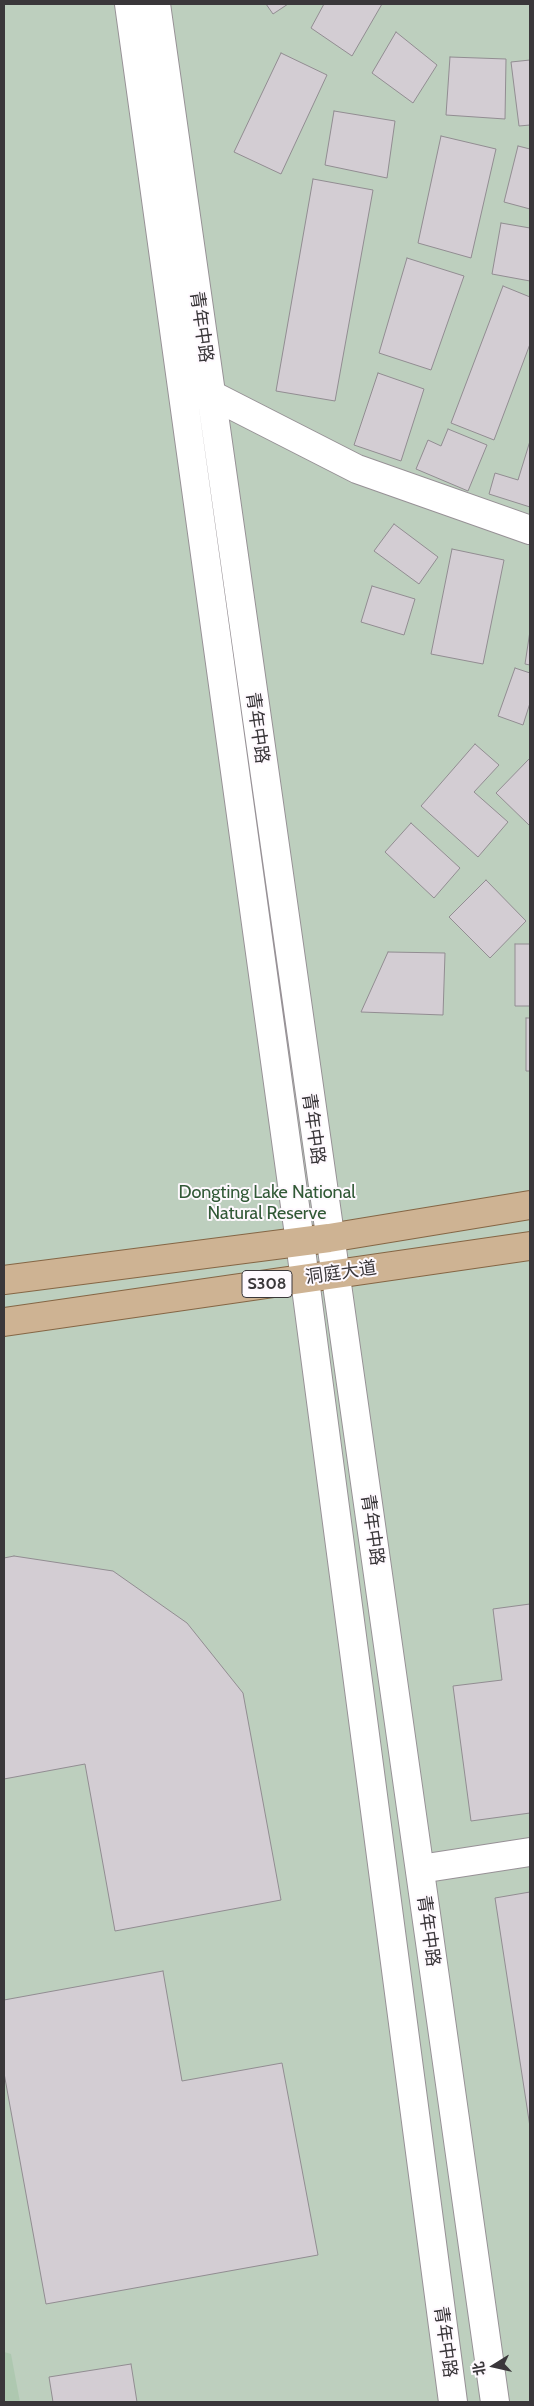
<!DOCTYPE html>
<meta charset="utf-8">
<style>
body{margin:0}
#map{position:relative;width:534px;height:2406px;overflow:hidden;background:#fef9fe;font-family:Cabin,"Noto Sans SC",sans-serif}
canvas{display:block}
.frame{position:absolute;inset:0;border:5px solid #3a373a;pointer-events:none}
.north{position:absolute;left:469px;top:2341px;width:50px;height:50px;-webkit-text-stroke:4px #fef9fe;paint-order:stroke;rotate:260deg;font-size:14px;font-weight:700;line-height:20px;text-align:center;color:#3a373a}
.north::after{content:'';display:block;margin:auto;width:18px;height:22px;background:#3a373a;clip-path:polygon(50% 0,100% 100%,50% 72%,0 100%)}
</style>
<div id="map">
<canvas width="534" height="2406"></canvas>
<div class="frame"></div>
<div class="north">北</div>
</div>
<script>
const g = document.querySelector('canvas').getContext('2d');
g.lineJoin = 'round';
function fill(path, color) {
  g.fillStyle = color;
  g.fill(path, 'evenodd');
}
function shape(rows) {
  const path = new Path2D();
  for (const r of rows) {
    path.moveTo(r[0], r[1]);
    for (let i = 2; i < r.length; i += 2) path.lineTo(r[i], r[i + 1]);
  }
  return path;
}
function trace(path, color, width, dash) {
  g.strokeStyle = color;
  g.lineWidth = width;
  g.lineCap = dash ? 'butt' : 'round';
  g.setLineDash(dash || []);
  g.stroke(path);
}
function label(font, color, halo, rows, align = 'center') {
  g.font = font + ' Cabin,"Noto Sans SC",sans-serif';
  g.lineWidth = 4;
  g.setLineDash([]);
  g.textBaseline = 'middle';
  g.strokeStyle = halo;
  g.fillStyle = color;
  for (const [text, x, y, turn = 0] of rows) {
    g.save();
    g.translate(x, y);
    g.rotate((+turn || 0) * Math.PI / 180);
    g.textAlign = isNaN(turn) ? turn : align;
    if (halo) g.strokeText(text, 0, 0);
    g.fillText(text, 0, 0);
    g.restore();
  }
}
fill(shape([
 [4,4,530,4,530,2402,4,2402]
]), '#bdcfbe');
fill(shape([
 [4,2352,11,2354,20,2402,4,2402]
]), '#aec8b0');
const building = shape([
 [266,4,288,4,273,14,266,4],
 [324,4,382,4,352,56,311,28,324,4],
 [396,32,437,65,413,103,372,73,396,32],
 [281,53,327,75,281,174,234,152,281,53],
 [450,57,506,59,505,119,446,115,450,57],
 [530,60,530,125,519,126,511,62,530,60],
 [334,111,395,121,387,178,325,165,334,111],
 [441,136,496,149,471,258,418,243,441,136],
 [518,146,530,149,530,209,504,202,518,146],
 [313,179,373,190,335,401,276,391,313,179],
 [501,223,530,228,530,281,492,274,501,223],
 [407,258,464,276,431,370,379,353,407,258],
 [503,286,530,297,530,344,494,440,451,423,503,286],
 [378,373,424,389,401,461,354,445,378,373],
 [448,429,487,445,468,491,416,469,428,440,441,446,448,429],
 [530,441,530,507,489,494,495,473,518,480,530,441],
 [394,524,438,557,419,584,374,551,394,524],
 [452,549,504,560,483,664,431,654,452,549],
 [372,586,415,599,404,635,361,622,372,586],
 [530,631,530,665,525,664,530,631],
 [515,668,530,673,530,703,523,725,498,716,515,668],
 [475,744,499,765,474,792,508,822,478,857,421,806,475,744],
 [530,758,530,826,496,793,530,758],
 [411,823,460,868,434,898,385,852,411,823],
 [486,880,526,921,490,958,449,917,486,880],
 [515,944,530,944,530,1006,515,1006,515,944],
 [388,952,445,953,443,1015,361,1012,388,952],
 [526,1018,530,1018,530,1071,526,1071,526,1018],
 [14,1556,113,1571,187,1623,243,1693,281,1900,115,1931,85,1764,4,1779,4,1558,14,1556],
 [530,1604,530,1813,471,1821,453,1686,502,1680,493,1609,530,1604],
 [530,1892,530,2127,495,1898,530,1892],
 [163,1971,182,2081,282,2063,318,2255,46,2304,4,2073,4,2000,163,1971],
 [131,2364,137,2402,53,2402,49,2377,131,2364]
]);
fill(building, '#d3cdd3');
trace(building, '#928d92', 1);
const street = shape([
 [210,394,357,469,530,530],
 [420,1869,530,1852]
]);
const secondary = shape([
 [129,4,300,1242,453,2402],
 [156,4,495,2402]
]);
const primary = shape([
 [4,1280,329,1238,530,1205],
 [4,1322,530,1246]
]);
trace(street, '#979196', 30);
trace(secondary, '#979196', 30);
trace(primary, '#856645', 30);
trace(street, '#fff', 28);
trace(secondary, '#fff', 28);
trace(primary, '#ceb393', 28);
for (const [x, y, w] of [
 [267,1284,50]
]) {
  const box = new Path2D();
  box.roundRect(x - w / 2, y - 13.5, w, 27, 4);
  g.fillStyle = '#fef9fe';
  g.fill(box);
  trace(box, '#3a373a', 1);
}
label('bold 16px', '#3a373a', null, [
 ["S308",267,1284]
]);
label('18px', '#3a373a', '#fef9fe', [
 ["青年中路",201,327,82],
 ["青年中路",257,728,82],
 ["青年中路",313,1129,82],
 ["洞庭大道",341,1273,-8],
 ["青年中路",372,1530,82],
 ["青年中路",428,1931,82],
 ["青年中路",445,2342,82]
]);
label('18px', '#315936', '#fef9fe', [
 ["Dongting Lake National",267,1193],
 ["Natural Reserve",267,1214]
]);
</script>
